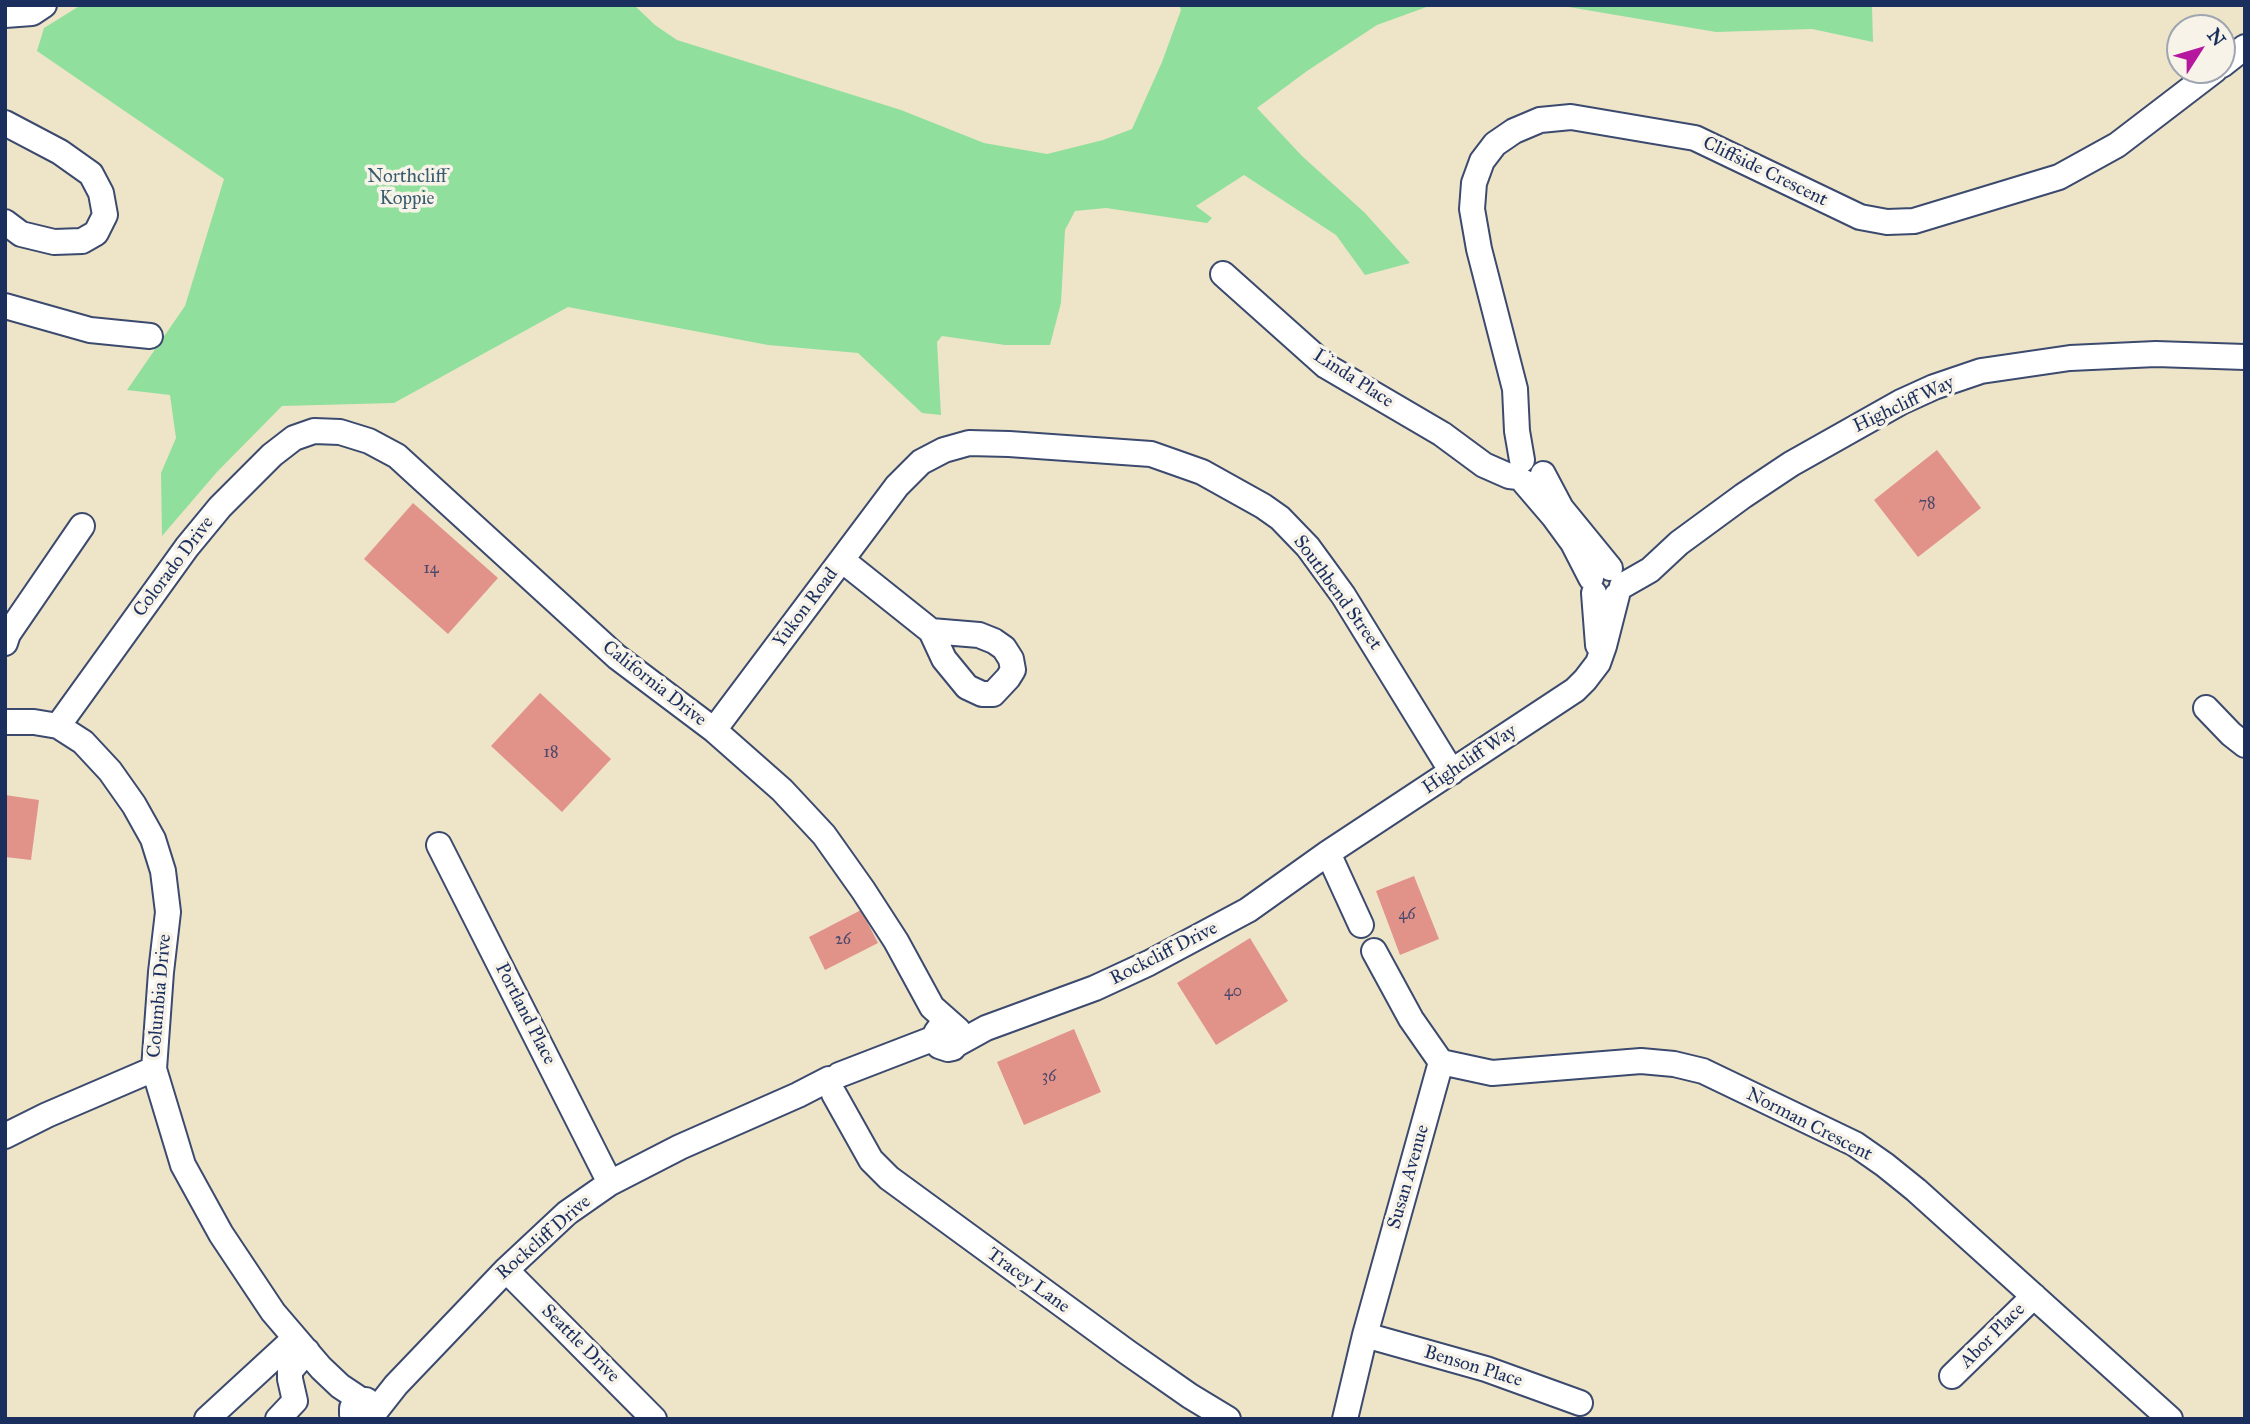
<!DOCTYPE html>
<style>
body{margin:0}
#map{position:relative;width:2250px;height:1424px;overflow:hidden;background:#eee5c9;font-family:"IM FELL Great Primer",serif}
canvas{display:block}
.frame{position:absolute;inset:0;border:7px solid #1b2f5e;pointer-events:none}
.north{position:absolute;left:2166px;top:14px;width:70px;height:70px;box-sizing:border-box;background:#f7f3e8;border:2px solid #9fa5b1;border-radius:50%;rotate:53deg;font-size:19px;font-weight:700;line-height:28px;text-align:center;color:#1b2f5e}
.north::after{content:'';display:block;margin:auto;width:24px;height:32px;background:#b5179e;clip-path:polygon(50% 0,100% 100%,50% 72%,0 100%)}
</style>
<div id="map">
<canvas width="2250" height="1424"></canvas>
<div class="frame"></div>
<div class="north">N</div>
</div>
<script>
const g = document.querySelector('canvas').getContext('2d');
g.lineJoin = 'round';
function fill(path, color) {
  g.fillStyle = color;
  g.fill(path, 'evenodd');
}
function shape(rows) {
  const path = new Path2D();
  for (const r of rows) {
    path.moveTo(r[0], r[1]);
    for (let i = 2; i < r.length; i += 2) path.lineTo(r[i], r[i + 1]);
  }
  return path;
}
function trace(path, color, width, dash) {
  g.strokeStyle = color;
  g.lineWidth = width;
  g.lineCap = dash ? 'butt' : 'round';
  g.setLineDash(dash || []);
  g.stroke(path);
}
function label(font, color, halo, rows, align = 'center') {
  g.font = font + ' "IM FELL Great Primer",serif';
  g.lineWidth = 7;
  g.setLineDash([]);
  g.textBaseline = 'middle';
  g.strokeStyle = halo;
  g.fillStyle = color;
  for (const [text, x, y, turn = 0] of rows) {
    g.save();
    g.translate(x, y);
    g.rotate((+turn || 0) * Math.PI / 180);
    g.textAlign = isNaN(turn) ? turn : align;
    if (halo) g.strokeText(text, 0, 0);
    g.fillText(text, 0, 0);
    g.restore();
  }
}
fill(shape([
 [81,5,634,5,655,25,677,40,901,110,984,143,1047,154,1103,140,1132,129,1162,62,1181,10,1179,5,1432,5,1377,25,1307,71,1257,108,1302,156,1365,213,1410,263,1365,275,1336,235,1244,175,1196,206,1212,218,1207,223,1106,208,1075,211,1065,230,1061,303,1050,345,1005,345,942,336,937,342,941,415,922,413,858,353,768,345,568,307,394,403,282,406,217,472,162,536,161,473,176,438,170,395,127,390,185,306,224,179,37,51,44,28],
 [1557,5,1872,5,1873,42,1812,29,1716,32]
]), '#91df9c');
fill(shape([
 [1937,450,1981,508,1918,557,1874,500],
 [413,503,498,578,448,634,364,559],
 [540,693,611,759,562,812,491,746],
 [5,795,39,800,31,860,5,857],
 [1414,876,1439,939,1400,955,1376,891],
 [861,910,878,943,825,970,809,937],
 [1250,938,1288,1001,1216,1045,1177,983],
 [1074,1029,1101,1092,1024,1125,997,1062]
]), '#e1938a');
const minor = shape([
 [5,15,32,13,44,5],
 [2222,65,2245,47],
 [5,123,60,152,91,174,101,193,105,215,96,233,82,241,54,242,21,234,5,222],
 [1223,274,1326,366,1442,434,1484,465,1509,476,1518,477],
 [5,306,90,330,150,336],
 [1522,460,1517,431,1515,389,1479,249,1472,209,1474,183,1482,161,1495,144,1514,131,1540,120,1571,117,1695,138,1860,217,1887,222,1914,221,2059,177,2117,145,2215,70],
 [1543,474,1561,508,1610,568],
 [1524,482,1554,517,1573,543,1591,578],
 [842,560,931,631,944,659,967,687,982,694,993,694,1008,678,1013,670,1011,659,1004,648,994,641,979,635,931,631],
 [1622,586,1650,570,1679,543,1743,496,1791,464,1901,402,1934,387,1981,371,2070,358,2156,354,2245,357],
 [1594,593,1598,645],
 [5,643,8,634,82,526],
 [2206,708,2231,734,2245,745],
 [5,722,34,722,58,726,83,742,110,771,134,805,153,839,163,871,168,912,161,972,154,1069,183,1165,221,1234,273,1312,321,1368,340,1386,361,1400],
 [58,726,187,547,220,507,272,455,294,438,314,431,340,432,369,441,397,456,617,657,714,730,782,790,824,835,863,890,896,941,932,1007,958,1030,959,1040,953,1048,948,1049,939,1046,937,1042,936,1033,941,1026,949,1025],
 [714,730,897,486,921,462,944,450,969,443,1009,444,1151,454,1202,472,1263,506,1280,518,1308,547,1343,595,1452,772],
 [439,845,610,1183],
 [1328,853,1361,925],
 [1374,951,1411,1019,1441,1062],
 [957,1044,986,1028,1095,988,1149,963,1248,910,1328,853,1575,690,1585,680,1598,663,1604,646,1617,595],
 [1441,1062,1492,1073,1641,1061,1674,1064,1703,1071,1855,1144,1885,1165,1916,1190,2170,1419],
 [839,1075,935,1038],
 [834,1094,871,1160,889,1178,1127,1352,1190,1396,1228,1419],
 [5,1136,47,1115,154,1069],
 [506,1270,654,1419],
 [1365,1335,1486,1369,1580,1403],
 [1952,1376,2034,1296],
 [374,1413,396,1385,506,1270,567,1213,610,1183,680,1147,798,1095,829,1079],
 [207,1419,295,1338],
 [278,1419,295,1401,290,1379,290,1371,307,1351],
 [355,1419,352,1415,352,1408,357,1401,366,1400,373,1405],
 [1345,1419,1365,1335,1441,1062]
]);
trace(minor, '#3b4a6e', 28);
trace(minor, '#fff', 24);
label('16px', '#4c4869', null, [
 ["78",1927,504],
 ["14",431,569],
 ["18",551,753],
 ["46",1407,915],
 ["26",843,940],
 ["40",1233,992],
 ["36",1049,1077]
]);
label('19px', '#1b2f5e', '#f7f3e8', [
 ["Cliffside Crescent",1765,172,26],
 ["Linda Place",1353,379,33],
 ["Highcliff Way",1904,405,-25],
 ["Colorado Drive",174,567,-53],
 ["Southbend Street",1337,593,54],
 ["Yukon Road",806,608,-53],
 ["California Drive",654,684,38],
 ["Highcliff Way",1470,760,-34],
 ["Rockcliff Drive",1164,954,-27],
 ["Columbia Drive",160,996,-85],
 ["Portland Place",525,1014,63],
 ["Norman Crescent",1809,1125,27],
 ["Susan Avenue",1409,1177,-74],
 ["Rockcliff Drive",544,1238,-41],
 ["Tracey Lane",1028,1281,36],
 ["Abor Place",1993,1336,-45],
 ["Seattle Drive",580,1344,45],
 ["Benson Place",1473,1367,17]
]);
label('19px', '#385b6e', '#f7f3e8', [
 ["Northcliff",407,177],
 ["Koppie",407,199]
]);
</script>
